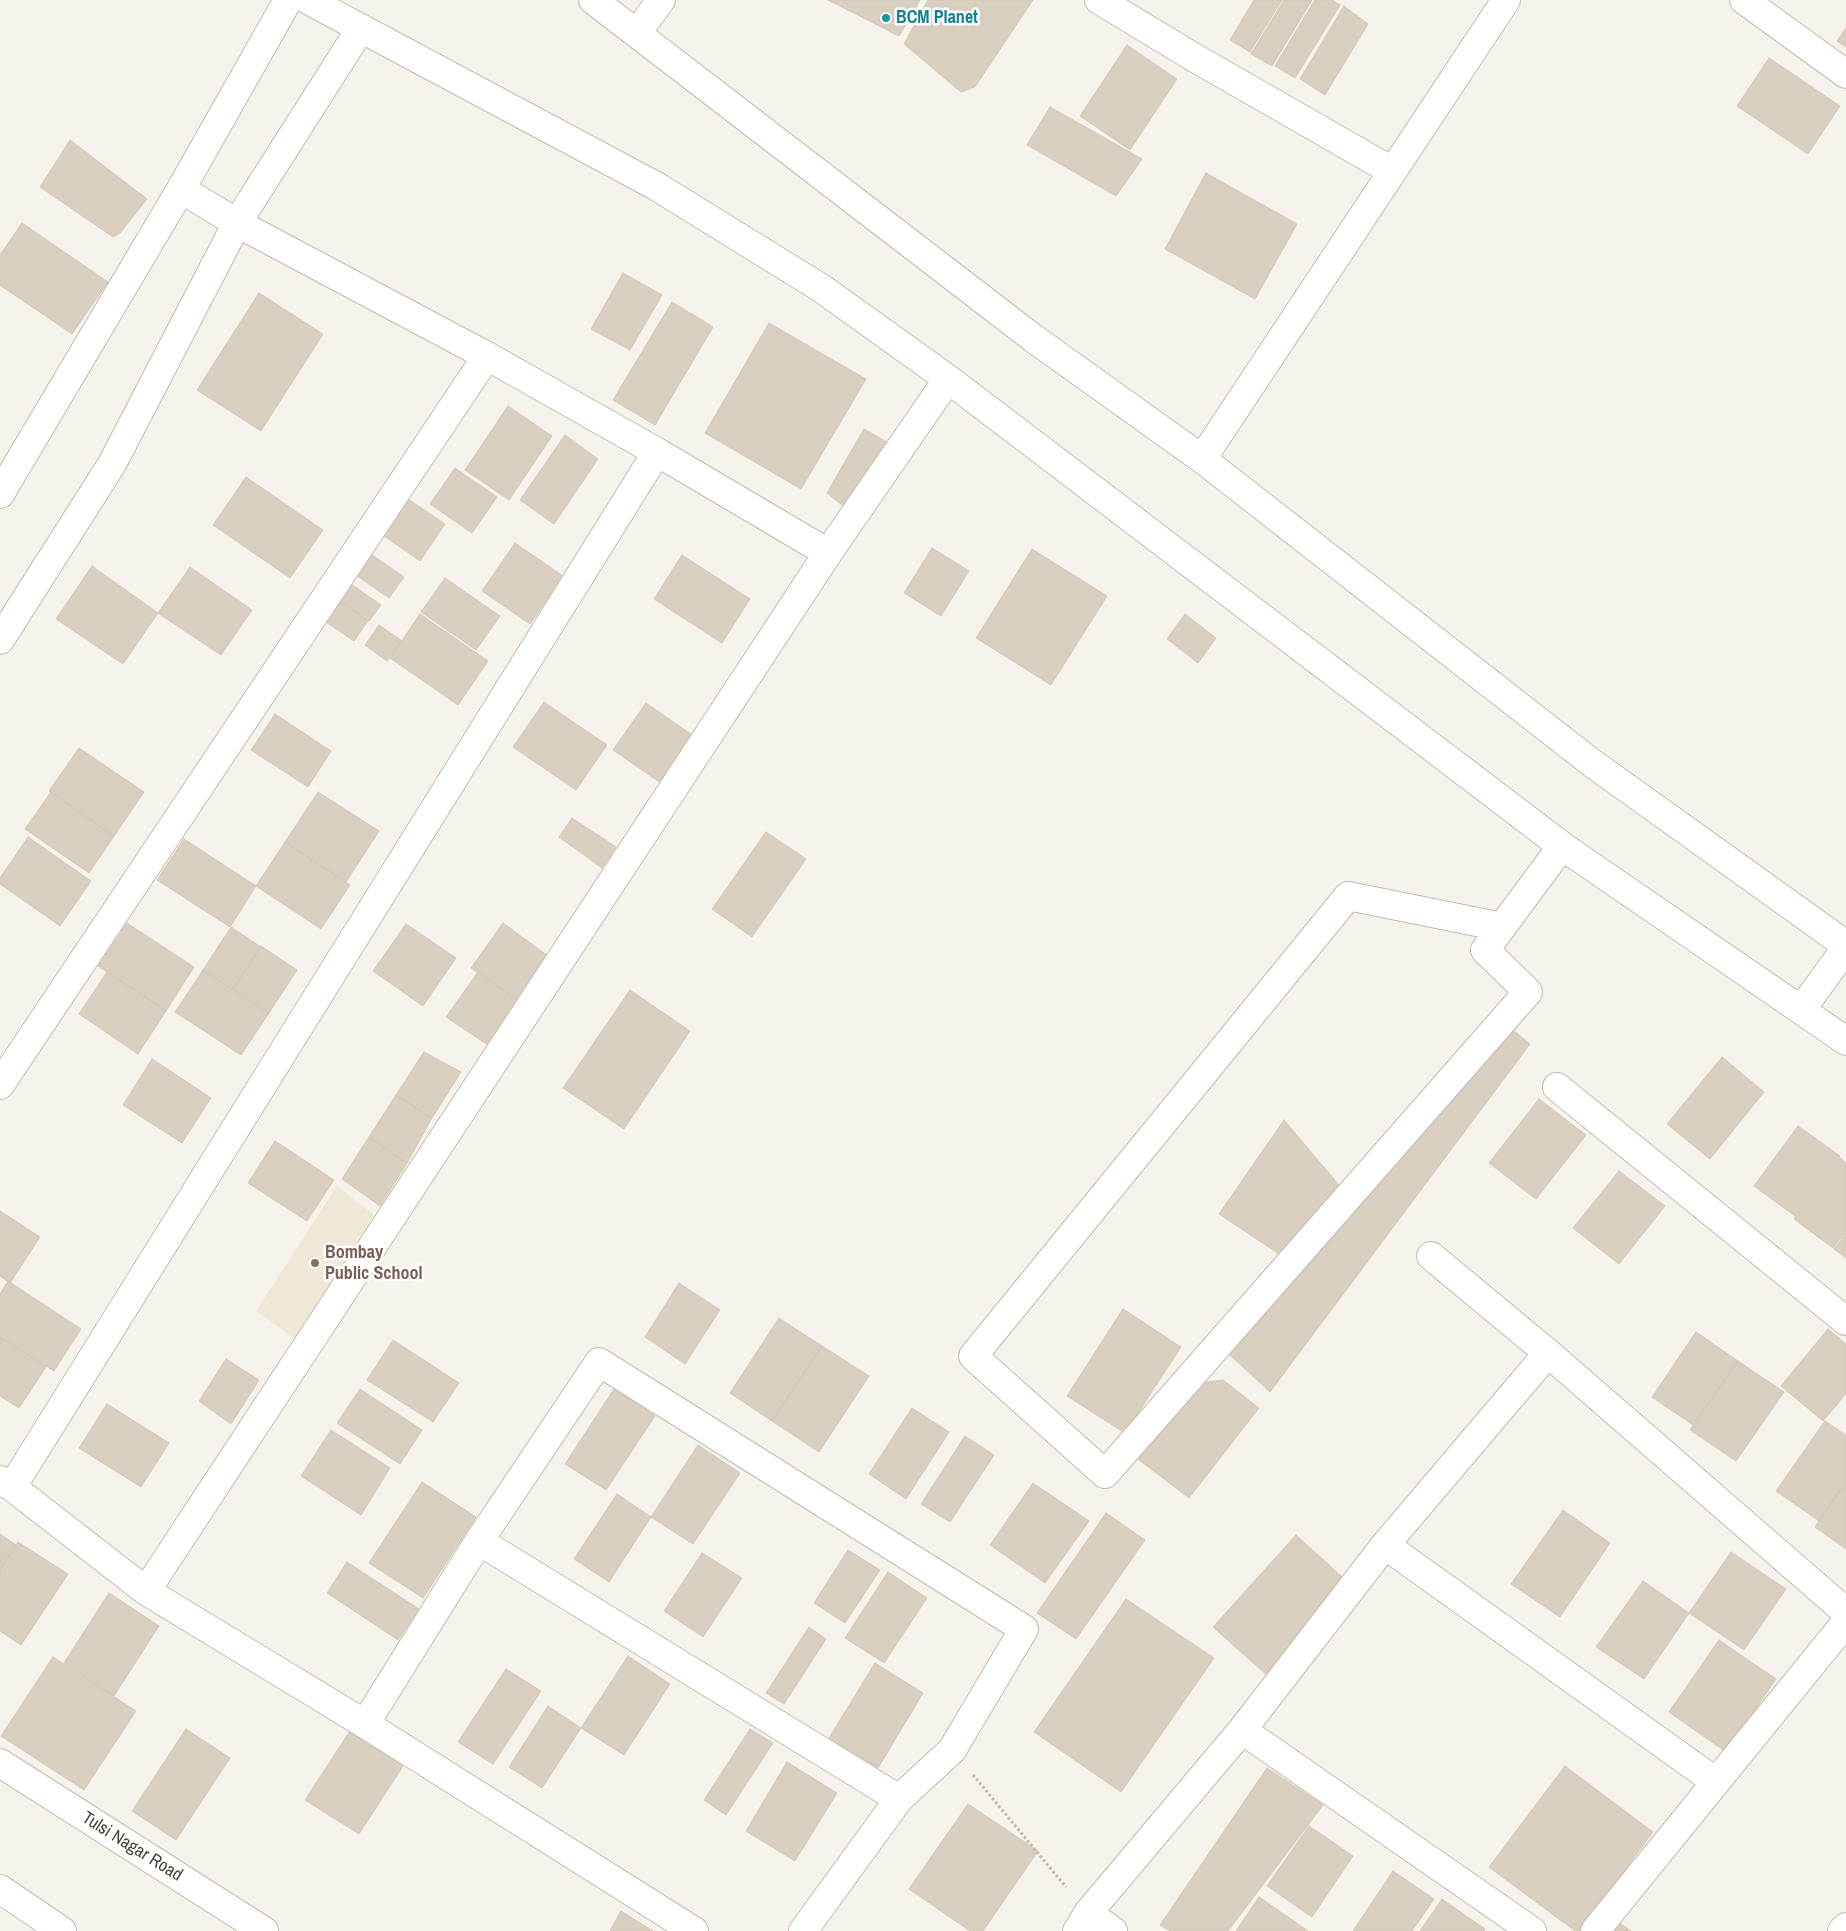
<!DOCTYPE html>
<style>
body{margin:0}
canvas{display:block;background:#f6f3ec}
</style>
<canvas width="1846" height="1931"></canvas>
<script>
const g = document.querySelector('canvas').getContext('2d');
g.lineJoin = 'round';
function fill(path, color) {
  g.fillStyle = color;
  g.fill(path, 'evenodd');
}
function shape(rows) {
  const path = new Path2D();
  for (const r of rows) {
    path.moveTo(r[0], r[1]);
    for (let i = 2; i < r.length; i += 2) path.lineTo(r[i], r[i + 1]);
  }
  return path;
}
function trace(path, color, width, dash) {
  g.strokeStyle = color;
  g.lineWidth = width;
  g.lineCap = dash ? 'butt' : 'round';
  g.setLineDash(dash || []);
  g.stroke(path);
}
function label(font, color, halo, rows, align = 'center') {
  g.font = font + ' "Archivo Narrow",sans-serif';
  g.lineWidth = 5;
  g.setLineDash([]);
  g.textBaseline = 'middle';
  g.strokeStyle = halo;
  g.fillStyle = color;
  for (const [text, x, y, turn = 0] of rows) {
    g.save();
    g.translate(x, y);
    g.rotate((+turn || 0) * Math.PI / 180);
    g.textAlign = isNaN(turn) ? turn : align;
    if (halo) g.strokeText(text, 0, 0);
    g.fillText(text, 0, 0);
    g.restore();
  }
}
fill(shape([
 [337,1186,374,1215,295,1339,256,1311]
]), '#efe8d6');
const building = shape([
 [828,0,920,0,899,36,828,0],
 [928,0,1033,0,975,87,961,92,904,44,928,0],
 [1254,0,1282,0,1250,52,1230,40,1254,0],
 [1284,0,1312,0,1272,66,1251,54,1284,0],
 [1315,0,1332,0,1340,5,1295,78,1275,66,1315,0],
 [1344,6,1368,24,1325,95,1300,79,1344,6],
 [1846,28,1846,47,1837,41,1846,28],
 [1127,45,1177,79,1130,150,1080,116,1127,45],
 [1769,58,1840,106,1808,154,1737,106,1769,58],
 [1050,107,1142,159,1116,196,1027,145,1050,107],
 [70,140,147,199,120,233,113,237,40,187,70,140],
 [1206,173,1297,224,1255,299,1165,249,1206,173],
 [22,223,108,282,72,334,0,285,0,255,22,223],
 [623,273,662,295,630,350,591,329,623,273],
 [259,293,323,334,261,431,197,390,259,293],
 [672,302,713,327,655,425,613,400,672,302],
 [769,323,866,379,801,489,705,433,769,323],
 [508,406,552,436,509,500,465,470,508,406],
 [864,429,887,442,847,509,827,493,864,429],
 [565,435,598,459,554,524,520,500,565,435],
 [455,468,497,497,472,533,430,504,455,468],
 [246,477,323,530,290,578,213,525,246,477],
 [405,497,445,524,420,561,380,533,405,497],
 [515,543,563,576,530,624,482,591,515,543],
 [932,548,969,571,941,616,904,593,932,548],
 [1032,549,1107,596,1051,685,976,638,1032,549],
 [365,550,404,577,389,598,350,571,365,550],
 [682,555,750,599,722,643,654,599,682,555],
 [92,566,158,613,123,664,56,619,92,566],
 [190,567,252,610,221,655,158,613,190,567],
 [445,578,500,616,476,650,421,612,445,578],
 [351,584,381,605,369,621,340,601,351,584],
 [340,601,368,621,354,641,326,622,340,601],
 [420,614,488,661,458,705,390,658,420,614],
 [1185,614,1216,638,1198,663,1167,639,1185,614],
 [379,625,402,641,387,661,365,645,379,625],
 [544,702,607,745,576,790,513,747,544,702],
 [646,703,701,741,668,788,613,750,646,703],
 [275,714,331,751,308,787,251,750,275,714],
 [79,748,144,792,114,836,49,791,79,748],
 [51,792,114,836,89,873,25,829,51,792],
 [318,792,379,831,346,882,285,842,318,792],
 [572,818,616,847,602,868,559,837,572,818],
 [766,832,806,859,752,937,712,909,766,832],
 [28,837,91,881,60,926,0,884,0,878,28,837],
 [184,839,256,886,230,927,157,880,184,839],
 [285,842,350,885,321,929,256,886,285,842],
 [127,923,194,967,166,1011,98,966,127,923],
 [503,923,548,956,517,1000,471,968,503,923],
 [406,924,456,958,423,1006,373,971,406,924],
 [231,927,261,947,233,990,203,970,231,927],
 [261,946,297,970,269,1013,233,990,261,946],
 [203,970,269,1013,241,1055,175,1012,203,970],
 [107,972,166,1011,138,1054,79,1014,107,972],
 [478,972,517,1000,488,1045,446,1017,478,972],
 [630,990,690,1031,624,1129,563,1088,630,990],
 [1508,1026,1530,1044,1270,1392,1229,1354,1508,1026],
 [424,1052,461,1072,432,1118,396,1095,424,1052],
 [1722,1057,1764,1092,1710,1159,1667,1124,1722,1057],
 [152,1059,211,1098,182,1143,123,1105,152,1059],
 [396,1095,432,1118,407,1163,369,1137,396,1095],
 [1539,1099,1586,1135,1536,1199,1489,1163,1539,1099],
 [1284,1120,1344,1191,1288,1260,1219,1214,1284,1120],
 [1798,1126,1840,1156,1795,1216,1754,1186,1798,1126],
 [369,1137,407,1163,380,1206,342,1179,369,1137],
 [275,1141,334,1180,307,1221,248,1183,275,1141],
 [1840,1158,1846,1163,1846,1231,1833,1248,1794,1219,1840,1158],
 [1619,1171,1665,1206,1619,1264,1573,1228,1619,1171],
 [0,1211,40,1237,10,1283,0,1276,0,1211],
 [1846,1233,1846,1258,1834,1249,1846,1233],
 [8,1281,81,1329,54,1371,0,1337,0,1294,8,1281],
 [679,1283,720,1310,685,1364,645,1337,679,1283],
 [1123,1309,1181,1347,1125,1433,1067,1396,1123,1309],
 [779,1318,822,1346,772,1421,730,1393,779,1318],
 [1828,1329,1846,1344,1846,1394,1823,1421,1781,1386,1828,1329],
 [1696,1332,1738,1361,1693,1425,1652,1397,1696,1332],
 [0,1337,46,1367,19,1408,0,1396,0,1337],
 [393,1340,459,1383,433,1422,367,1380,393,1340],
 [822,1346,869,1376,819,1452,772,1421,822,1346],
 [226,1359,259,1380,231,1424,199,1401,226,1359],
 [1738,1361,1784,1392,1736,1461,1690,1430,1738,1361],
 [1223,1380,1259,1408,1189,1498,1138,1459,1200,1383,1223,1380],
 [360,1389,422,1430,400,1464,337,1423,360,1389],
 [614,1389,655,1416,606,1490,565,1464,614,1389],
 [107,1404,169,1443,141,1487,79,1448,107,1404],
 [912,1408,949,1432,906,1499,869,1474,912,1408],
 [1825,1421,1846,1435,1846,1481,1819,1521,1776,1491,1825,1421],
 [331,1430,390,1468,361,1515,301,1476,331,1430],
 [965,1436,994,1455,950,1522,921,1504,965,1436],
 [698,1445,740,1473,693,1544,651,1517,698,1445],
 [1846,1481,1846,1549,1815,1527,1846,1481],
 [422,1482,476,1517,423,1598,369,1563,422,1482],
 [1033,1483,1089,1521,1045,1583,990,1545,1033,1483],
 [617,1494,651,1517,609,1582,574,1559,617,1494],
 [1563,1510,1610,1543,1560,1617,1511,1584,1563,1510],
 [1106,1513,1145,1540,1076,1639,1037,1613,1106,1513],
 [0,1534,16,1545,0,1570,0,1534],
 [1296,1535,1351,1585,1269,1677,1213,1627,1296,1535],
 [18,1542,68,1574,21,1645,0,1631,0,1570,18,1542],
 [848,1550,880,1570,845,1623,814,1603,848,1550],
 [1731,1552,1786,1589,1744,1650,1689,1613,1731,1552],
 [702,1553,742,1578,703,1637,664,1611,702,1553],
 [347,1562,419,1609,398,1640,327,1593,347,1562],
 [888,1572,927,1598,884,1663,845,1638,888,1572],
 [1643,1581,1689,1613,1644,1679,1596,1647,1643,1581],
 [109,1593,159,1626,114,1696,64,1663,109,1593],
 [1126,1599,1214,1658,1121,1792,1034,1732,1126,1599],
 [809,1627,826,1639,784,1704,766,1693,809,1627],
 [1719,1640,1776,1679,1726,1752,1669,1712,1719,1640],
 [628,1656,670,1684,624,1755,581,1728,628,1656],
 [53,1657,136,1711,84,1790,1,1736,53,1657],
 [875,1663,923,1693,878,1768,829,1738,875,1663],
 [506,1669,541,1691,493,1764,458,1742,506,1669],
 [548,1706,581,1728,542,1788,509,1767,548,1706],
 [186,1729,230,1758,176,1840,132,1811,186,1729],
 [750,1729,773,1743,726,1815,704,1800,750,1729],
 [350,1731,403,1766,359,1834,305,1800,350,1731],
 [787,1762,837,1793,795,1861,746,1831,787,1762],
 [1565,1766,1653,1832,1579,1931,1575,1931,1489,1867,1565,1766],
 [1267,1768,1323,1805,1228,1931,1170,1931,1160,1925,1267,1768],
 [968,1804,1038,1851,983,1931,970,1931,909,1889,968,1804],
 [1309,1826,1353,1856,1312,1917,1267,1886,1309,1826],
 [1393,1871,1434,1899,1412,1931,1353,1931,1393,1871],
 [1259,1897,1308,1931,1236,1931,1259,1897],
 [1442,1899,1485,1929,1484,1931,1420,1931,1442,1899],
 [621,1911,653,1931,610,1931,621,1911],
 [1614,1919,1631,1931,1605,1931,1614,1919]
]);
fill(building, '#d8cfc1');
trace(building, '#d3c7b4', 1);
const minor = shape([
 [308,0,656,186,821,288,948,379,1562,846,1846,1041],
 [593,0,1033,338,1202,459,1592,763,1846,945],
 [1099,0,1195,58,1392,171],
 [1744,0,1846,74],
 [637,33,661,0],
 [657,452,828,553],
 [1202,459,1506,0],
 [0,494,181,189,288,0],
 [0,640,112,464,237,223,361,28],
 [1502,927,1348,896,973,1356,1105,1474,1528,992,1485,950,1562,846],
 [1801,1010,1846,948],
 [0,1085,487,356,237,223,181,189],
 [1557,1087,1846,1321],
 [1431,1256,1548,1353,1385,1545,1716,1782,1595,1931],
 [1548,1353,1846,1612],
 [0,1480,12,1487,146,1591,365,1724,694,1931],
 [12,1487,657,452,487,356],
 [479,1541,899,1799],
 [146,1591,828,553,948,379],
 [365,1724,479,1541,599,1362,1024,1629,952,1750,899,1799,803,1931],
 [1242,1730,1385,1545],
 [0,1763,264,1931],
 [1716,1782,1846,1622],
 [0,1889,62,1931],
 [1088,1913,1242,1730,1532,1931],
 [1077,1931,1088,1913,1113,1931],
 [1842,1931,1846,1927]
]);
trace(minor, '#c2bbae', 30);
trace(shape([
 [973,1775,1066,1887]
]), '#c4b79f', 3, [2.5, 2.5]);
trace(minor, '#fff', 28);
for (const [x, y, r, color] of [
 [886,18,5,"#0f9aa8"],
 [315,1263,5,"#8d6e63"]
]) {
  const dot = new Path2D();
  dot.arc(x, y, r, 0, 2 * Math.PI);
  g.fillStyle = color;
  g.fill(dot);
  trace(dot, '#fff', 2);
}
label('bold 18px', '#0d838f', '#fff', [
 ["BCM Planet",896,18]
], 'left');
label('bold 18px', '#785e54', '#fff', [
 ["Bombay",325,1253],
 ["Public School",325,1274]
], 'left');
label('18px', '#4b4439', '#fff', [
 ["Tulsi Nagar Road",132,1847,32]
]);
</script>
